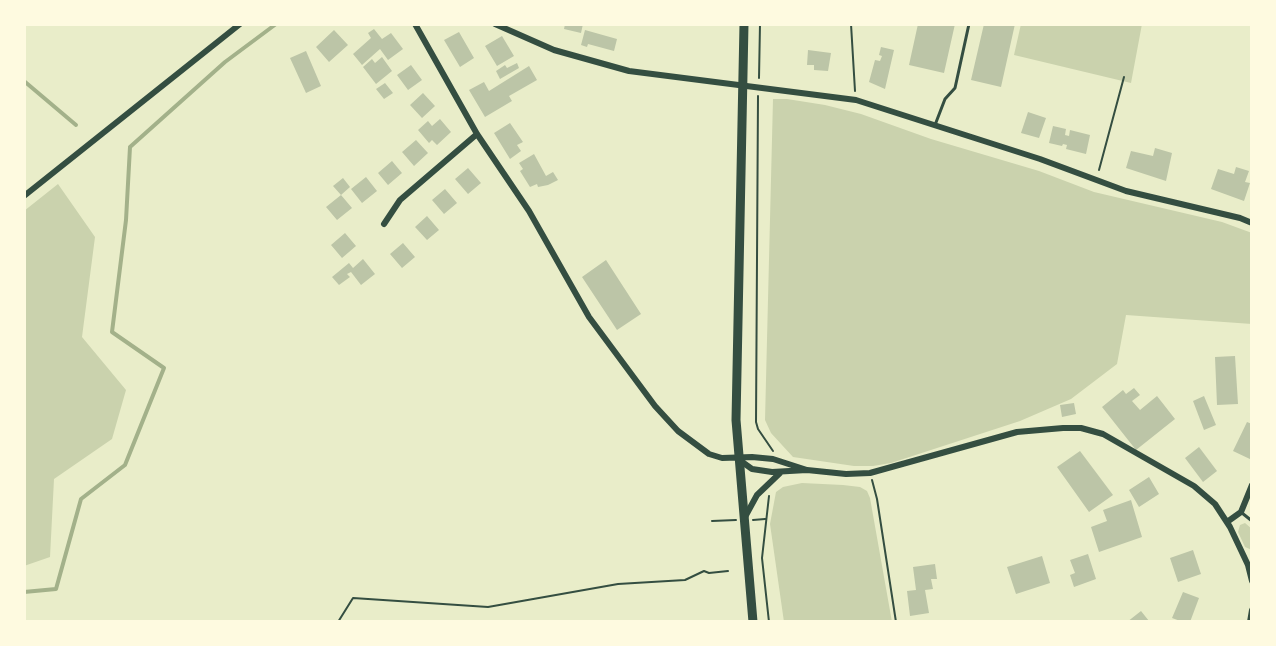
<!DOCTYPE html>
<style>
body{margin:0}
#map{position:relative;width:1276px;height:646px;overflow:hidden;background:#e9edc9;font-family:"Source Sans 3",sans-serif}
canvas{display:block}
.frame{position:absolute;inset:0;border:26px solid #fefae0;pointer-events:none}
</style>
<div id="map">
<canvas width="1276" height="646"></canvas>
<div class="frame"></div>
</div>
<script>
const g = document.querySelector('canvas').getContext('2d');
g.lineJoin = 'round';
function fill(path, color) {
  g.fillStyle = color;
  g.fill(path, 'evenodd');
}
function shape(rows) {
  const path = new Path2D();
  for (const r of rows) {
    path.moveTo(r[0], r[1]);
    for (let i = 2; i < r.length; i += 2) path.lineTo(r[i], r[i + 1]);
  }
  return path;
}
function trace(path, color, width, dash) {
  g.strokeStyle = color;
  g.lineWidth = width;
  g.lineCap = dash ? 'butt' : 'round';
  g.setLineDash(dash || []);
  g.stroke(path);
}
fill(shape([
 [1021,24,1142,24,1131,83,1014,55],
 [773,99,787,99,825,105,861,114,931,139,1039,171,1094,192,1222,222,1252,233,1252,324,1126,315,1117,364,1071,399,1020,421,891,463,873,466,854,466,793,457,771,433,765,420],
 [58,184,95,237,82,337,126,390,112,439,54,479,50,557,24,566,24,211],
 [802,483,843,485,860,487,867,491,870,498,892,622,784,622,770,524,776,492,783,487],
 [1245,523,1252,529,1252,550,1245,547,1238,532,1240,525]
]), '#cad2ad');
trace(shape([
 [24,81,76,125],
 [24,592,56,589,81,499,125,465,164,368,112,332,126,220,130,147,225,62,276,24]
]), '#a3b18a', 4);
fill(shape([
 [565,24,583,24,581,33,564,29],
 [918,24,955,24,944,73,909,65],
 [984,24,1015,24,1001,87,971,80],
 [374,29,382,39,391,33,403,49,388,60,380,49,362,65,353,54,371,38,368,33],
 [334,30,348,45,329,62,316,47],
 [585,30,617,39,614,51,588,44,587,47,581,45],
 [459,32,474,58,460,67,444,40],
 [502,36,514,56,497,66,485,46],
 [881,47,894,50,885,89,869,82,875,60,880,61,882,56,879,55],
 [808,50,831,53,828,71,814,70,814,65,807,65],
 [306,51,321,86,306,93,290,58],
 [382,57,392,71,376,84,363,67,372,59,375,63],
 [517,63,519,68,500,79,496,71,505,65,507,68],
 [411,65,422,80,408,90,397,75],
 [529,66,537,80,509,96,512,101,485,117,469,90,484,82,489,91],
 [385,83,393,93,384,99,376,89],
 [423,93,435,106,422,118,410,105],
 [1028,112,1046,118,1039,138,1021,133],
 [440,119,451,132,437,145,432,140,429,143,418,130,428,121,432,126],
 [510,123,523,142,517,145,521,151,510,159,494,133],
 [1053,126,1066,129,1065,135,1069,136,1070,130,1090,135,1086,154,1066,149,1067,145,1063,144,1062,146,1049,143],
 [416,140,428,153,414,166,402,152],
 [1155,148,1172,153,1166,181,1126,168,1131,151,1153,156],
 [534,154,546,176,553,172,558,180,548,185,538,187,537,184,530,187,520,171,523,169,519,163],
 [392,161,402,173,388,185,378,173],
 [1236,167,1249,171,1245,182,1250,183,1244,201,1211,189,1218,169,1234,174],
 [468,168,481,183,468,194,455,179],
 [366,177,377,191,362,203,351,189],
 [343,178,350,187,341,195,333,186],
 [445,189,457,203,444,214,432,200],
 [341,195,352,208,337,220,326,207],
 [427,216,439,230,427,240,415,227],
 [345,233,356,246,342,258,331,245],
 [403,243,415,257,402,268,390,254],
 [363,259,375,274,361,285,351,272,347,274,350,277,339,285,332,277,349,263,353,268],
 [606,260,641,314,617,330,582,277],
 [1235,356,1238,404,1217,405,1215,357],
 [1134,388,1140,395,1132,401,1140,410,1157,396,1175,419,1136,450,1102,407,1123,390,1126,394],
 [1204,396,1216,425,1204,430,1193,401],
 [1074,403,1076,414,1062,417,1060,405],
 [1247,422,1252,424,1252,460,1233,451],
 [1199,447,1217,471,1203,482,1185,458],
 [1080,451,1113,495,1089,512,1057,467],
 [1149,477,1159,494,1139,507,1129,490],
 [1131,500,1142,537,1099,552,1091,527,1107,521,1103,510],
 [1193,550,1201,574,1178,582,1170,558],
 [1088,554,1096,579,1074,587,1070,575,1075,573,1070,560],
 [1042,556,1050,583,1016,594,1007,567],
 [935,564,937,579,931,579,933,589,925,590,929,613,910,616,907,591,916,590,913,567],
 [1183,592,1199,598,1190,622,1183,622,1172,618],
 [1141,611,1149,621,1127,622]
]), '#bcc5a7');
trace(shape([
 [851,24,855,91],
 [759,78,760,24],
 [758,96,756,422,758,429,773,451],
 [1099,170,1124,77],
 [872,480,877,499,896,622],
 [753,520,765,519],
 [712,521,736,520],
 [338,622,353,598,488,607,618,584,685,580,704,571,709,573,728,571],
 [769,622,762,558,769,496]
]), '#344e41', 2);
trace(shape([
 [935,125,945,99,955,88,969,24],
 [1242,513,1252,521]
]), '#344e41', 3);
trace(shape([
 [415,24,477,134,529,211,589,317,655,406,678,431,709,454,722,458,752,457,773,459,807,470],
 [495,24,554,50,629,71,856,100,1040,159,1126,191,1240,218,1252,223],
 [24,196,240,24],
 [384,224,400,200,477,134],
 [738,459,752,469,772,472,807,470,846,474,870,473,1017,432,1063,428,1081,428,1103,434,1194,486,1215,504,1230,527,1248,565,1252,581],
 [745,517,757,495,780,473],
 [1227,522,1241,512,1252,485],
 [1250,622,1252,610]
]), '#344e41', 6);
trace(shape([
 [744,24,736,420,753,622]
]), '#344e41', 9);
</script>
